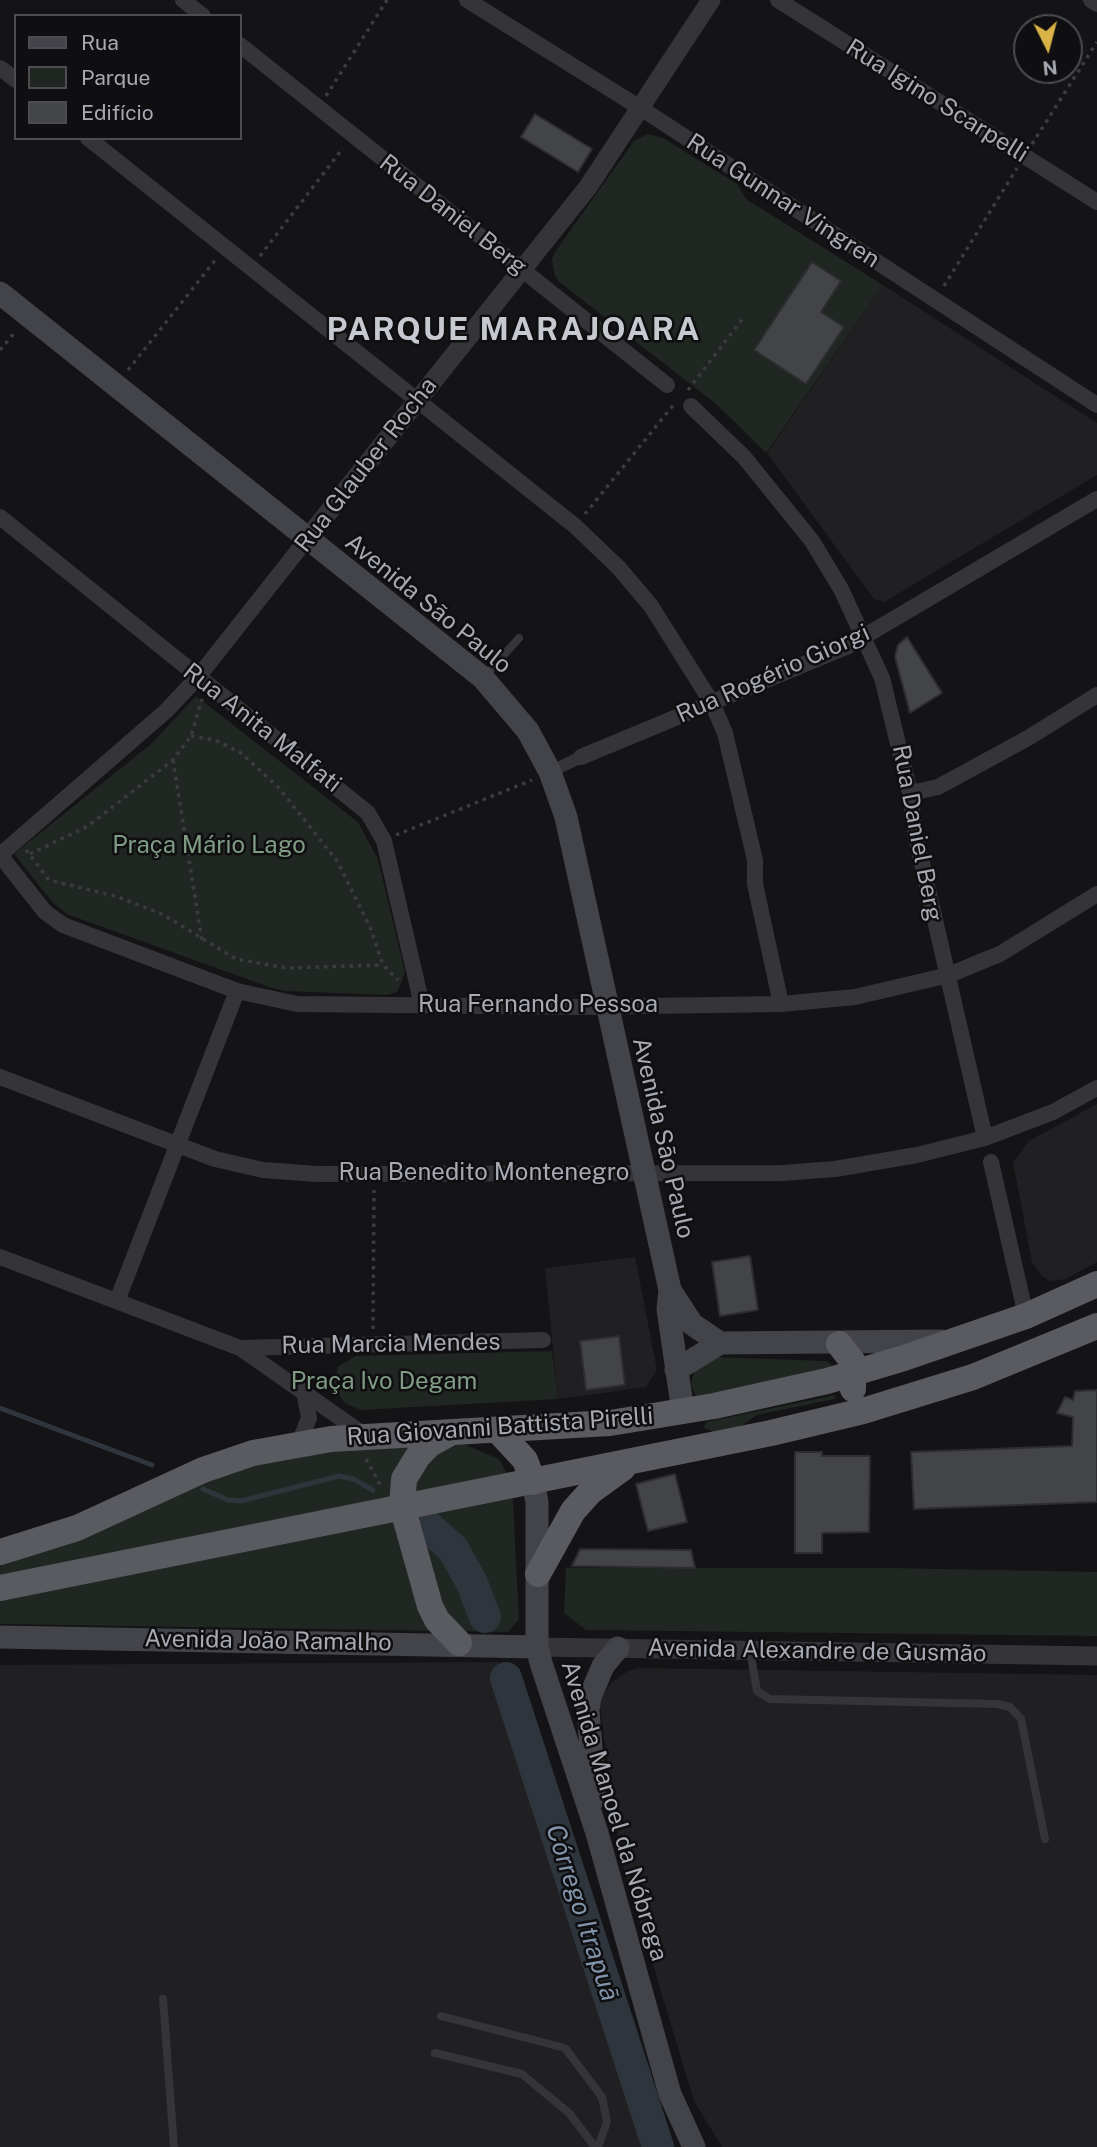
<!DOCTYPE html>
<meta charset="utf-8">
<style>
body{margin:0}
#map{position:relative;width:1097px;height:2147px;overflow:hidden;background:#141315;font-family:"Public Sans",sans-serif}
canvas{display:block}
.legend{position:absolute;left:14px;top:14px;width:228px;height:126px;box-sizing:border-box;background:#0f0e10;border:2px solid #4c4c51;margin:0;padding:9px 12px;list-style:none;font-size:21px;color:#a7aab3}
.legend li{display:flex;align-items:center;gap:14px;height:35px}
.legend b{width:35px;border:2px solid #4c4c51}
.north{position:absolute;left:1013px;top:14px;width:70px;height:70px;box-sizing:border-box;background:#0f0e10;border:2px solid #4c4c51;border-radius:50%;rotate:174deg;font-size:19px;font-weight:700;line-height:28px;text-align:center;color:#a7aab3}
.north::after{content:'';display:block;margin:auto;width:24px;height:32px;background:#d9b347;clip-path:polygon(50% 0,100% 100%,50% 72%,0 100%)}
</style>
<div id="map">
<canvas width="1097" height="2147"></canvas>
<ul class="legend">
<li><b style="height:9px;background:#434449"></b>Rua</li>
<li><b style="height:19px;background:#202621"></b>Parque</li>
<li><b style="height:19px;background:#434447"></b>Edifício</li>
</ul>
<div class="north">N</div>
</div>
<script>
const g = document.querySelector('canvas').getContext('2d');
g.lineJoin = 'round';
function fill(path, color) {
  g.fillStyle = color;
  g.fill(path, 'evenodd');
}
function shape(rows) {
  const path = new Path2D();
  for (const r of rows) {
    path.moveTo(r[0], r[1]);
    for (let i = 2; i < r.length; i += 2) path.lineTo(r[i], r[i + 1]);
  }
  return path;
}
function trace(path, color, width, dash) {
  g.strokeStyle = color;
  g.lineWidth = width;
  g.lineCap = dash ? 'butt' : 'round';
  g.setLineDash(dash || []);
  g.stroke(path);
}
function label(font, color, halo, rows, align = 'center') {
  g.font = font + ' "Public Sans",sans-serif';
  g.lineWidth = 5;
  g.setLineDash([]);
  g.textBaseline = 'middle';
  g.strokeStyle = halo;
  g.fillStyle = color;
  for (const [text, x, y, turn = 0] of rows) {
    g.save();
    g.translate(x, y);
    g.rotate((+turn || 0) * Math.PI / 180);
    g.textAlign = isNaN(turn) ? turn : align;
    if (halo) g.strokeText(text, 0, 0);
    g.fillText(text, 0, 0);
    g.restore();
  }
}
fill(shape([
 [883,285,1097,423,1097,475,884,602,874,599,767,453],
 [1097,1104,1097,1262,1066,1279,1050,1281,1042,1276,1032,1262,1013,1162,1029,1141],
 [635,1257,657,1370,646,1387,558,1399,545,1268],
 [498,1662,637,2105,667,2147,0,2147,0,1665],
 [639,1668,1097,1675,1097,2147,722,2147,694,2101,621,1859,599,1700,611,1683,628,1671]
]), '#202022');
fill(shape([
 [648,134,663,138,737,184,746,199,883,285,766,453,716,404,558,281,554,273,552,259,555,252,634,141],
 [196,696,358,822,378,859,405,972,398,991,388,995,284,991,269,987,69,915,53,903,14,854,151,744],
 [552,1351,558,1399,361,1410,346,1404,333,1388,338,1366,356,1356],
 [714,1357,826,1361,831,1364,831,1367,696,1397,691,1384,694,1371],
 [835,1395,835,1399,757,1415,737,1429,718,1433,704,1428,706,1422],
 [452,1439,499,1459,512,1483,519,1619,508,1632,0,1624,0,1559,203,1480,283,1454],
 [566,1568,890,1568,1097,1572,1097,1636,586,1630,564,1613]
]), '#202621');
trace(shape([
 [0,1408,152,1465],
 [203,1489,228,1500,241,1501,339,1476,353,1479,373,1490]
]), '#2e353c', 5);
trace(shape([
 [426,1525,453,1549,471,1581,485,1617],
 [506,1678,658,2147]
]), '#2e353c', 32);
const building = shape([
 [535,114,592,149,578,172,521,137,535,114],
 [812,262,841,281,821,312,844,327,806,384,754,350,812,262],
 [907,637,942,693,910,713,895,657,898,645,907,637],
 [750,1256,758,1310,720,1316,712,1262,750,1256],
 [619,1336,625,1385,586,1390,580,1341,619,1336],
 [1097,1390,1097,1502,914,1509,911,1452,1072,1446,1073,1417,1057,1413,1065,1397,1073,1400,1075,1391,1097,1390],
 [795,1452,822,1452,822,1456,870,1456,869,1532,822,1533,822,1553,795,1553,795,1452],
 [675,1474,687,1522,648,1531,636,1484,675,1474],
 [580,1549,691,1550,695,1568,572,1566,580,1549]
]);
fill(building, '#434447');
trace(building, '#2e2e30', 2);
trace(shape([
 [326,96,387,0],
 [1032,144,1097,42],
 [260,256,343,148],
 [944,286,1017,168],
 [0,350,16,331],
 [128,370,217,258],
 [688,390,744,317],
 [585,514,675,403],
 [191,736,215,740,241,753,279,788,337,861,370,927,383,965,398,980],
 [173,760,202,941],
 [396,835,532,780],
 [26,850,49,880,115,896,162,914,236,959,287,968,383,965],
 [30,854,88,826,173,760,191,736,202,699],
 [373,1329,374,1190],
 [366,1459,381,1486]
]), '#3b3c40', 3.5, [3.5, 5]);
trace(shape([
 [485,676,519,638],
 [750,1650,757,1691,770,1699,998,1704,1010,1707,1021,1719,1045,1839],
 [163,1999,174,2147],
 [441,2016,565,2048,602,2097,607,2122,598,2147],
 [435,2053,522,2074,569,2113,595,2147]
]), '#353539', 8);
trace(shape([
 [550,772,581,757]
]), '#353539', 12);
trace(shape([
 [183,0,203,16],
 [467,0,642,109,1097,405],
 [778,0,1097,202],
 [1091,0,1097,4],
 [240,45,667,385],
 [0,68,16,80],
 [88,138,575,526,619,568,651,606,712,703,725,733,755,860,755,884,781,1004],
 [691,406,744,457,812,541,841,589,882,678,910,793,915,833,985,1138],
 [0,517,368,813,384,841,422,1005],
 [581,757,848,646,1097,499],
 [910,793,938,787,1028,738,1097,695],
 [0,855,45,912,63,925,237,991,297,1004,580,1007,781,1004,855,997,949,975,980,962,1000,954,1097,894],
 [0,855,166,711,198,677,307,539],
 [0,1077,215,1159,263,1170,317,1174,782,1173,835,1169,917,1155,985,1138,1053,1112,1097,1088],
 [991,1162,1026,1316],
 [0,1257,240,1348,366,1436],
 [117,1301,237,991],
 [241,1348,543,1340],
 [299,1443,309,1418,304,1391]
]), '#353539', 16);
trace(shape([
 [307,539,588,187,711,0],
 [537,1647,1097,1656]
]), '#353539', 19);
trace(shape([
 [0,293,483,678,528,731,550,772,566,817,670,1290,692,1324,720,1343,941,1341],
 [670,1290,668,1309,683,1412],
 [676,1370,720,1343],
 [533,1482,537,1502,537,1647,541,1663,597,1833,670,2094,694,2147],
 [0,1637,537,1647],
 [595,1798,588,1710,590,1697,603,1666,618,1648]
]), '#434449', 23);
trace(shape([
 [839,1344,853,1362,853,1389],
 [498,1431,525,1460,533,1482],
 [450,1433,430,1444,418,1456,404,1479,402,1506,430,1606,437,1620,459,1643],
 [0,1552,77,1528,203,1470,253,1453,331,1439,610,1423,714,1406,827,1381,904,1358,1026,1316,1097,1284],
 [538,1574,573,1511,590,1492,623,1468],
 [0,1588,771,1433,863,1411,973,1377,1097,1326]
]), '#5a5a61', 26);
label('24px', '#a7aab3', '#0f0e10', [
 ["Rua Igino Scarpelli",937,101,32],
 ["Rua Gunnar Vingren",783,201,33],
 ["Rua Daniel Berg",453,215,38],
 ["Rua Glauber Rocha",366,465,-52],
 ["Avenida São Paulo",428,604,39],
 ["Rua Rogério Giorgi",773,674,-24],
 ["Rua Anita Malfati",262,728,38],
 ["Rua Daniel Berg",917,833,79],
 ["Rua Fernando Pessoa",538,1005],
 ["Avenida São Paulo",663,1138,77],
 ["Rua Benedito Montenegro",484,1173],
 ["Rua Marcia Mendes",391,1344,-1],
 ["Rua Giovanni Battista Pirelli",500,1427,-4],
 ["Avenida João Ramalho",268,1641,1],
 ["Avenida Alexandre de Gusmão",817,1651,1],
 ["Avenida Manoel da Nóbrega",614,1811,73]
]);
label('24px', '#809c84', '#0f0e10', [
 ["Praça Mário Lago",209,846],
 ["Praça Ivo Degam",384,1382]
]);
label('italic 26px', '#8294aa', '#0f0e10', [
 ["Córrego Itrapuã",582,1913,72]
]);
g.letterSpacing = '2px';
label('bold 32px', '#c7c9d0', '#0f0e10', [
 ["PARQUE MARAJOARA",514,330]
]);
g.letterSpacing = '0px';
</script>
